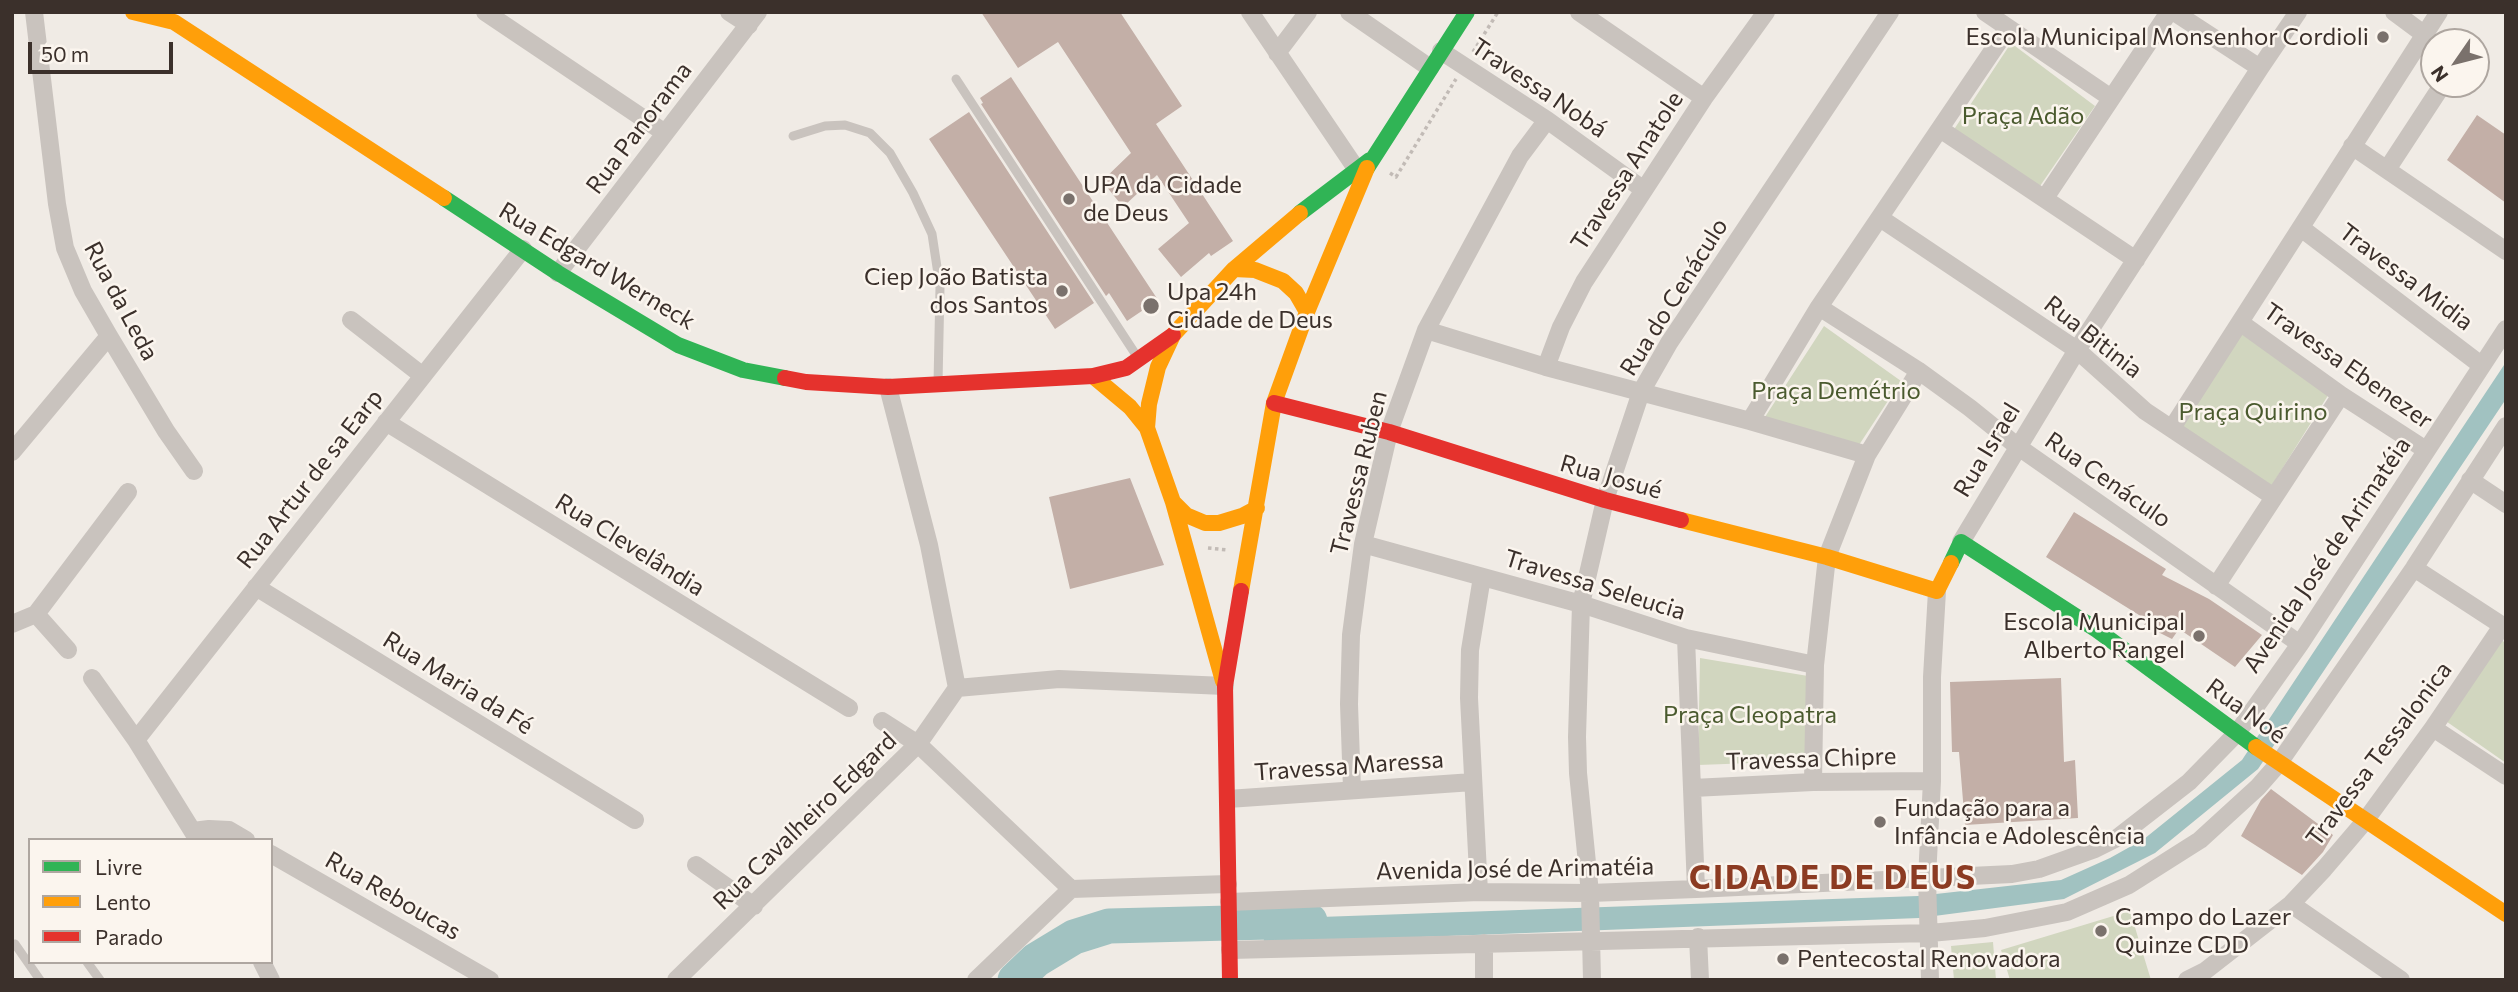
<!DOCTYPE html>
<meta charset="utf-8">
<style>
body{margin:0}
#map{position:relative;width:2518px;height:992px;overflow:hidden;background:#f0ebe5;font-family:Commissioner,sans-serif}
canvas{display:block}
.frame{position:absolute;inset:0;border:14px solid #3b302b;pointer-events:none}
.legend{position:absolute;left:28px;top:838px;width:245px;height:126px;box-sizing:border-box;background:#fbf5ee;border:2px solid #aea6a0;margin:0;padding:9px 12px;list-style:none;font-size:21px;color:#3b302b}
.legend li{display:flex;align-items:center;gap:14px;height:35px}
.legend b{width:35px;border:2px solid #aea6a0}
.north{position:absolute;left:2420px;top:28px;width:70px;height:70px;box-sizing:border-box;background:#fbf5ee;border:2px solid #aea6a0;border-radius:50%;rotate:235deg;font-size:19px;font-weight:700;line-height:28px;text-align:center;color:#3b302b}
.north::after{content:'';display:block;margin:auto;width:24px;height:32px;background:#7a716c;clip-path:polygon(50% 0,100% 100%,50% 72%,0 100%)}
.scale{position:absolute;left:28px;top:42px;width:145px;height:32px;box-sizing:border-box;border:4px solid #3b302b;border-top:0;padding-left:9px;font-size:21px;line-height:24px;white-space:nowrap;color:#3b302b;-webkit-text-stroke:5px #fbf5ee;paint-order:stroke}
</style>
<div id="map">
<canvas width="2518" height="992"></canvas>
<div class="frame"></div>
<ul class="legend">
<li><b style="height:9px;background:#30b455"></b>Livre</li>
<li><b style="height:9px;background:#ff9f0a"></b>Lento</li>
<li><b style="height:9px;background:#e5322d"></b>Parado</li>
</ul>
<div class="north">N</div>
<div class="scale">50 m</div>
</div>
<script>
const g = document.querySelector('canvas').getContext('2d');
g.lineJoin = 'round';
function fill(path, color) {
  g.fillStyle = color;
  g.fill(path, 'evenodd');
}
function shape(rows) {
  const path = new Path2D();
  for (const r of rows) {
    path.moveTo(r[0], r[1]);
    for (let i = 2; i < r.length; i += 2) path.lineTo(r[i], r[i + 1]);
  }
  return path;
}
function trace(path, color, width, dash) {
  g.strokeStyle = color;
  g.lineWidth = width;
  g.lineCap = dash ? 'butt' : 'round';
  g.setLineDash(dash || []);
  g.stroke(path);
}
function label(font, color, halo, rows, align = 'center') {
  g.font = font + ' Commissioner,sans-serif';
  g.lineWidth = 5;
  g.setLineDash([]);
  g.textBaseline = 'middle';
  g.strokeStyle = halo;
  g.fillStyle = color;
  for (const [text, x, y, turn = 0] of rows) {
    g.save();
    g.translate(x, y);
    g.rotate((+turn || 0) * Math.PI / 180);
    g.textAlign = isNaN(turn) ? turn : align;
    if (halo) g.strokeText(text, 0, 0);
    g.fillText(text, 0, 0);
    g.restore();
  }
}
fill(shape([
 [2011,43,2095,106,2040,186,1953,131],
 [1824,326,1901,381,1859,445,1765,417],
 [2244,326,2332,389,2269,490,2177,426],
 [2496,637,2506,643,2506,763,2440,717],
 [1700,658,1808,676,1807,761,1698,765],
 [2130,911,2151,980,2010,980,2001,950],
 [1993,942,1996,980,1954,980,1951,946]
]), '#d1d6bf');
fill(shape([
 [2506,362,2506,399,2258,769,2155,853,2064,899,1919,918,1264,943,1263,919,1918,896,2061,880,2110,858,2144,839,2242,760]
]), '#a1c2c1');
trace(shape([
 [1015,980,1036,960,1074,937,1109,926,1310,921]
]), '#a1c2c1', 35);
fill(shape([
 [981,12,1120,12,1182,106,1156,124,1233,241,1211,256,1209,253,1181,277,1158,249,1189,223,1157,175,1123,207,1102,181,1131,153,1058,42,1018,68],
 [1011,77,1158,300,1127,321,1109,293,1106,296,981,104,983,103,980,98],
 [969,112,1094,303,1055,329,929,139],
 [2477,115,2506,135,2506,203,2447,160],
 [1130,478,1164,565,1070,589,1049,497],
 [2074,512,2166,569,2162,575,2209,599,2262,635,2235,667,2179,629,2172,639,2144,625,2147,620,2046,557],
 [2061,678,2064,762,2075,760,2078,818,1965,825,1959,752,1952,752,1950,682],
 [2271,789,2333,835,2323,852,2302,875,2241,836,2261,800]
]), '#c3afa7');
trace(shape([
 [1473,52,1498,12],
 [1390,173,1396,177,1456,79],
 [1208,548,1228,550]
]), '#c2bbb6', 3.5, [3.5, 3.5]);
trace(shape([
 [956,79,1138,358],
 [793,136,825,126,845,125,870,133,890,153,913,193,932,234,940,287,938,383],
 [15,944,40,980],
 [87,962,100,980]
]), '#c9c3be', 9);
trace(shape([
 [34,12,57,204,65,248,83,291,109,336,166,431,194,471],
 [485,12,665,133],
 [729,12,749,25],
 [1250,12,1357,170],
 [1349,12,1430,68],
 [1579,12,1704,98],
 [1985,12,2111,98],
 [2174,12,2260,68],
 [2394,12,2425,35,2434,47],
 [1441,51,1547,120,1644,190],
 [1277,53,1308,12],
 [1940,129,2136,260],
 [2352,146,2506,251],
 [2388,168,2443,84],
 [2045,198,2169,12],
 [1880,218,2077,350,2145,411,2274,497],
 [2301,228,2481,365],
 [558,273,758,12],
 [1819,307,1919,371,1970,408,2017,446,2300,644],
 [351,320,423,376],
 [2241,323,2341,395,2426,450],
 [1426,330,1546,367,1750,421,1867,455],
 [1546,367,1561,327,1584,282,1704,98,1766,12],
 [888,387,929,545,957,688],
 [1750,421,1819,307,2008,28],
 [386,422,849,708],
 [2172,428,2439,12],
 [12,452,109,336],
 [2470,480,2506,504],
 [1961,542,2077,350,2260,68,2298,12],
 [1363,544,1581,604,1686,638,1815,665],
 [2414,568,2506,628],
 [2216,586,2341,395],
 [256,587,635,820],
 [36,614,128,492],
 [12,624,36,614,68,650],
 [1686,638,1696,889],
 [92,678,136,740,198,840],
 [957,688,1059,679,1225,686],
 [882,721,918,744,1071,889],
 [2433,728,2506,776],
 [136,740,523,249],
 [1813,782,1815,665,1827,557,1867,455,1919,371],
 [1693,788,1813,782,1932,781],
 [1352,789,1349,704,1351,635,1363,544,1389,432,1426,330,1520,156,1547,120],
 [1228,799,1473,782],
 [193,831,209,829,229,830,246,840],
 [271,854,490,980],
 [696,865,754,906],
 [1479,892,1469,698,1470,650,1482,577],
 [1229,902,1479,892,1590,893,1696,889,2012,874,2039,869,2095,849,2117,838,2189,782,2237,733,2300,644,2506,329],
 [2291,904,2401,980],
 [1698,937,1700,980],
 [1484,943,1484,980],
 [1230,950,1930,933,1985,928,2067,912,2129,885,2200,840,2258,787,2279,763,2414,568,2506,426],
 [262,962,271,980],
 [676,980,918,744,957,688],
 [976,980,1071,889,1228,884],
 [1592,980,1590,893,1578,773,1577,737,1581,604,1605,500,1641,392,1669,343,1890,12],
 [1930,980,1927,878,1932,781,1932,677,1937,591],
 [2187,980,2205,971,2291,904,2324,869,2365,821,2433,728,2502,626]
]), '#c9c3be', 18);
trace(shape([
 [1367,168,1467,12],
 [444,198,558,273,678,345,743,370,785,378],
 [1300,213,1370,160],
 [1951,563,1961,542,2097,630,2256,747]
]), '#30b455', 16);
trace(shape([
 [133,12,174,22,444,198],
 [1234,269,1255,270,1283,281,1296,293,1307,312],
 [1093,376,1130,407,1147,428],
 [1173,502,1186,515,1205,523,1219,523,1242,516,1257,508],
 [1681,520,1827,557,1937,591,1951,563],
 [1241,591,1274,403,1307,312,1367,168],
 [1223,681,1173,502,1147,428,1149,404,1158,367,1173,335,1234,269,1300,213],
 [2256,747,2506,914]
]), '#ff9f0a', 16);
trace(shape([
 [785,378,806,382,888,387,1093,376,1126,368,1173,335],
 [1274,403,1389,432,1605,500,1681,520],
 [1230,980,1225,686,1241,591]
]), '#e5322d', 16);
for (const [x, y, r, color] of [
 [2383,37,7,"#7a716c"],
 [1069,199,7,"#7a716c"],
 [1062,291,7,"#7a716c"],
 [1151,306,9,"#7a716c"],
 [2199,636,7,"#7a716c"],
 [1880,822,7,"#7a716c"],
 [2101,931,7,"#7a716c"],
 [1783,959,7,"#7a716c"]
]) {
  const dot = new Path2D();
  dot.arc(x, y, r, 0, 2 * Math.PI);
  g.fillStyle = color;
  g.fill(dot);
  trace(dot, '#fbf5ee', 2.5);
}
label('24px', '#3b302b', '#fbf5ee', [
 ["Escola Municipal Monsenhor Cordioli",2369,37,"right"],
 ["UPA da Cidade",1083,185],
 ["de Deus",1083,213],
 ["Ciep João Batista",1048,277,"right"],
 ["dos Santos",1048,305,"right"],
 ["Upa 24h",1167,292],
 ["Cidade de Deus",1167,320],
 ["Escola Municipal",2185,622,"right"],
 ["Alberto Rangel",2185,650,"right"],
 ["Fundação para a",1894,808],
 ["Infância e Adolescência",1894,836],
 ["Campo do Lazer",2115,917],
 ["Quinze CDD",2115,945],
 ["Pentecostal Renovadora",1797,959]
], 'left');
label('24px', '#3b302b', '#fbf5ee', [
 ["Travessa Nobá",1539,88,34],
 ["Rua Panorama",639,128,-53],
 ["Travessa Anatole",1627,171,-57],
 ["Rua Edgard Werneck",597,266,31],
 ["Travessa Midia",2406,277,37],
 ["Rua do Cenáculo",1674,297,-58],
 ["Rua da Leda",121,301,62],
 ["Rua Bitinia",2093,337,38],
 ["Travessa Ebenezer",2348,366,35],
 ["Rua Israel",1987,450,-59],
 ["Travessa Ruben",1359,473,-76],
 ["Rua Josué",1611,477,16],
 ["Rua Artur de sa Earp",310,479,-52],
 ["Rua Cenáculo",2108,480,35],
 ["Rua Clevelândia",630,545,32],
 ["Avenida José de Arimatéia",2327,555,-56],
 ["Travessa Seleucia",1595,585,17],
 ["Rua Maria da Fé",458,683,32],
 ["Rua Noé",2246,711,36],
 ["Travessa Tessalonica",2379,754,-53],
 ["Travessa Chipre",1811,759,-2],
 ["Travessa Maressa",1349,766,-4],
 ["Rua Cavalheiro Edgard",805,821,-44],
 ["Avenida José de Arimatéia",1515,869,-1],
 ["Rua Reboucas",393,896,30]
]);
label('24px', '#4a5a2e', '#fbf5ee', [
 ["Praça Adão",2023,116],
 ["Praça Demétrio",1836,391],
 ["Praça Quirino",2253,412],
 ["Praça Cleopatra",1750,715]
]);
g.letterSpacing = '2px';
label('bold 32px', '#8c3b22', '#fbf5ee', [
 ["CIDADE DE DEUS",1833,878]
]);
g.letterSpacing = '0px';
</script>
